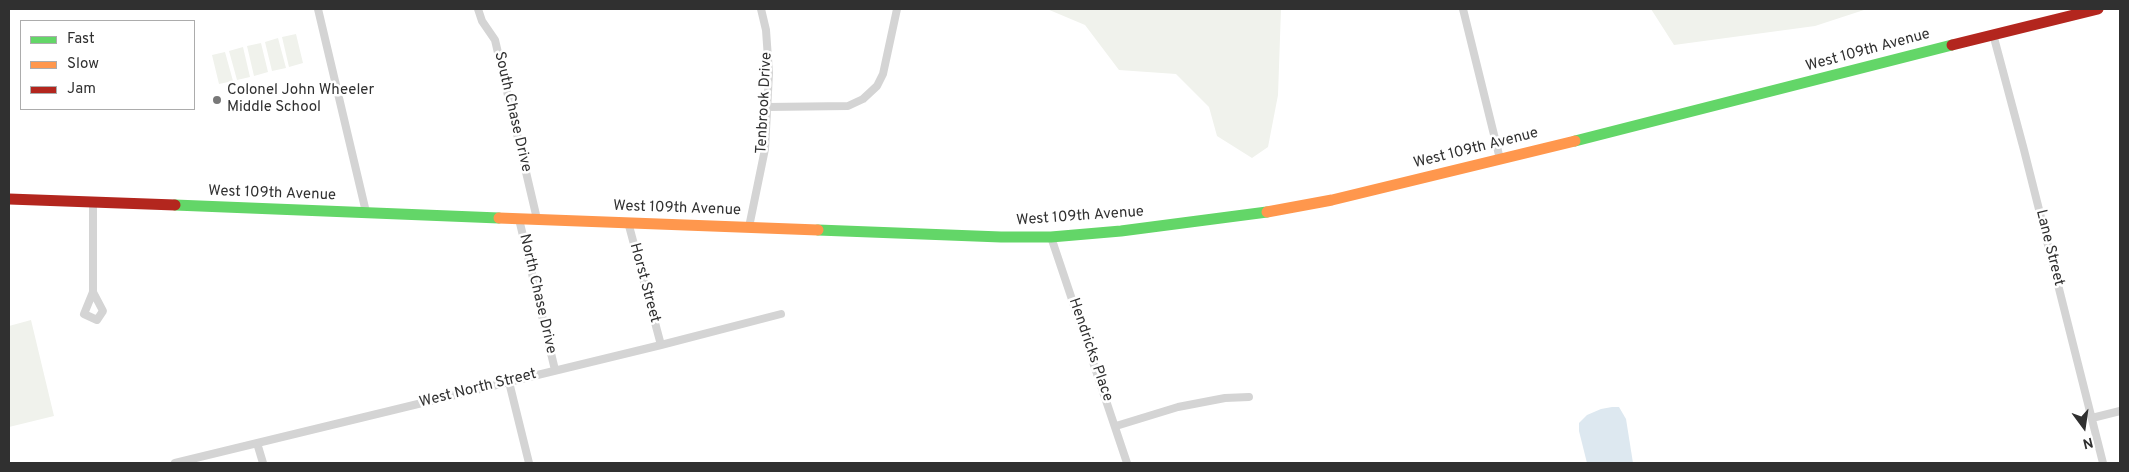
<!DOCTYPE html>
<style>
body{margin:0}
#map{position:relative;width:2129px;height:472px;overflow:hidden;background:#fff;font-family:Overpass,sans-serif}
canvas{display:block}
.frame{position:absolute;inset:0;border:10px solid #303030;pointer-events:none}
.legend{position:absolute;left:20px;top:20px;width:175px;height:90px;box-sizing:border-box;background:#fff;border:1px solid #acacac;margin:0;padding:6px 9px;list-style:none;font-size:15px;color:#303030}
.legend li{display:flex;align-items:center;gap:10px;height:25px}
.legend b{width:25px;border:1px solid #acacac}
.north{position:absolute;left:2059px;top:402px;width:50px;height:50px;-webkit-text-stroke:4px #fff;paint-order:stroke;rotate:166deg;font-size:14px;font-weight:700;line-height:20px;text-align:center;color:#303030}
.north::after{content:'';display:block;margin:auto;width:18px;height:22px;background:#303030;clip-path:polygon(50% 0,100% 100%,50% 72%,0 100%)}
</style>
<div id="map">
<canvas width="2129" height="472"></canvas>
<div class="frame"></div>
<ul class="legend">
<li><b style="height:6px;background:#63d668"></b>Fast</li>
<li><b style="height:6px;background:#ff974d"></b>Slow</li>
<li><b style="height:6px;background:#b3261e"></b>Jam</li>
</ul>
<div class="north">N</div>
</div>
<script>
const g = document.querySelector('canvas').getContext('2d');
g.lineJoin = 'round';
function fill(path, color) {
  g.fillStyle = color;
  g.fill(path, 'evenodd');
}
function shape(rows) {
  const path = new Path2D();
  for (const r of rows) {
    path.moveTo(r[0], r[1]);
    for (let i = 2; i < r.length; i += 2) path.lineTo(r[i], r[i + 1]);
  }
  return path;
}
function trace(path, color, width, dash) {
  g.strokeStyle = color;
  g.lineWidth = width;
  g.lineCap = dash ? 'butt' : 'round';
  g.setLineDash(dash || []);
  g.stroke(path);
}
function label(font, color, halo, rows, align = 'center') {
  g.font = font + ' Overpass,sans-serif';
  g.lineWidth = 5;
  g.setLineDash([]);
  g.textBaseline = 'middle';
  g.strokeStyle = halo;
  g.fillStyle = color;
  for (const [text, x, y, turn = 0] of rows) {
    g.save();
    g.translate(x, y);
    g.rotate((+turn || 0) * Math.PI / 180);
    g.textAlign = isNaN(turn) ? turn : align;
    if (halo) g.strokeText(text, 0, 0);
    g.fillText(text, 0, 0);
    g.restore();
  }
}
fill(shape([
 [1047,9,1281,9,1278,95,1268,147,1252,158,1217,136,1209,107,1176,74,1119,70,1085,25],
 [1651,9,1867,9,1815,26,1674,45],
 [296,34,303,63,289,67,282,37],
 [278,38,286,68,272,71,265,42],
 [261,43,268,72,254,76,247,46],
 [243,47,250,77,237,80,229,51],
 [225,52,233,81,219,84,212,55],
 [31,320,54,416,9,427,9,326]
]), '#f0f2ec');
fill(shape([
 [1612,407,1619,407,1626,419,1633,463,1587,463,1579,431,1579,423,1587,415,1601,409]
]), '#dde8f0');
trace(shape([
 [318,9,366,212],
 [478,9,482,21,495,40,537,219],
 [1463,9,1500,159],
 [1993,34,2024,150,2103,463],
 [767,107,848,106,863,99,877,86,883,74,897,9],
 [519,219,555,370],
 [628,222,661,345],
 [749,227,765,149,769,73,766,30,761,9],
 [1051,237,1127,463],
 [93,292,103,311,97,320,84,314,93,292,93,202],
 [509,382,529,463],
 [2092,418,2120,411],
 [1116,426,1178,407,1225,398,1249,397],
 [257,443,263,463],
 [175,463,661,345,781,314]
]), '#d4d4d4', 8);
trace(shape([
 [1575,141,1952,45],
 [175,205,499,218],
 [818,230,1001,237,1051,237,1121,231,1267,212]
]), '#63d668', 11);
trace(shape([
 [1267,212,1332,200,1575,141],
 [499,218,818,230]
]), '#ff974d', 11);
trace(shape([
 [1952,45,2098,9],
 [9,199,175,205]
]), '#b3261e', 11);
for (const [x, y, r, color] of [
 [217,100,5,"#787878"]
]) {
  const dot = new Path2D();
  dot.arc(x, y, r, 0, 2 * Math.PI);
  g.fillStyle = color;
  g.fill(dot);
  trace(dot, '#fff', 2);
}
label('15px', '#303030', '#fff', [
 ["West 109th Avenue",1868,51,-15],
 ["Tenbrook Drive",765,103,-87],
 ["South Chase Drive",512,112,77],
 ["West 109th Avenue",1476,149,-14],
 ["West 109th Avenue",272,194,2],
 ["West 109th Avenue",677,209,2],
 ["West 109th Avenue",1080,217,-4],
 ["Lane Street",2049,248,76],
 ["Horst Street",644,283,75],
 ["North Chase Drive",537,294,77],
 ["Hendricks Place",1090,350,71],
 ["West North Street",478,389,-14]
]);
label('15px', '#303030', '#fff', [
 ["Colonel John Wheeler",227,91],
 ["Middle School",227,108]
], 'left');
</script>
